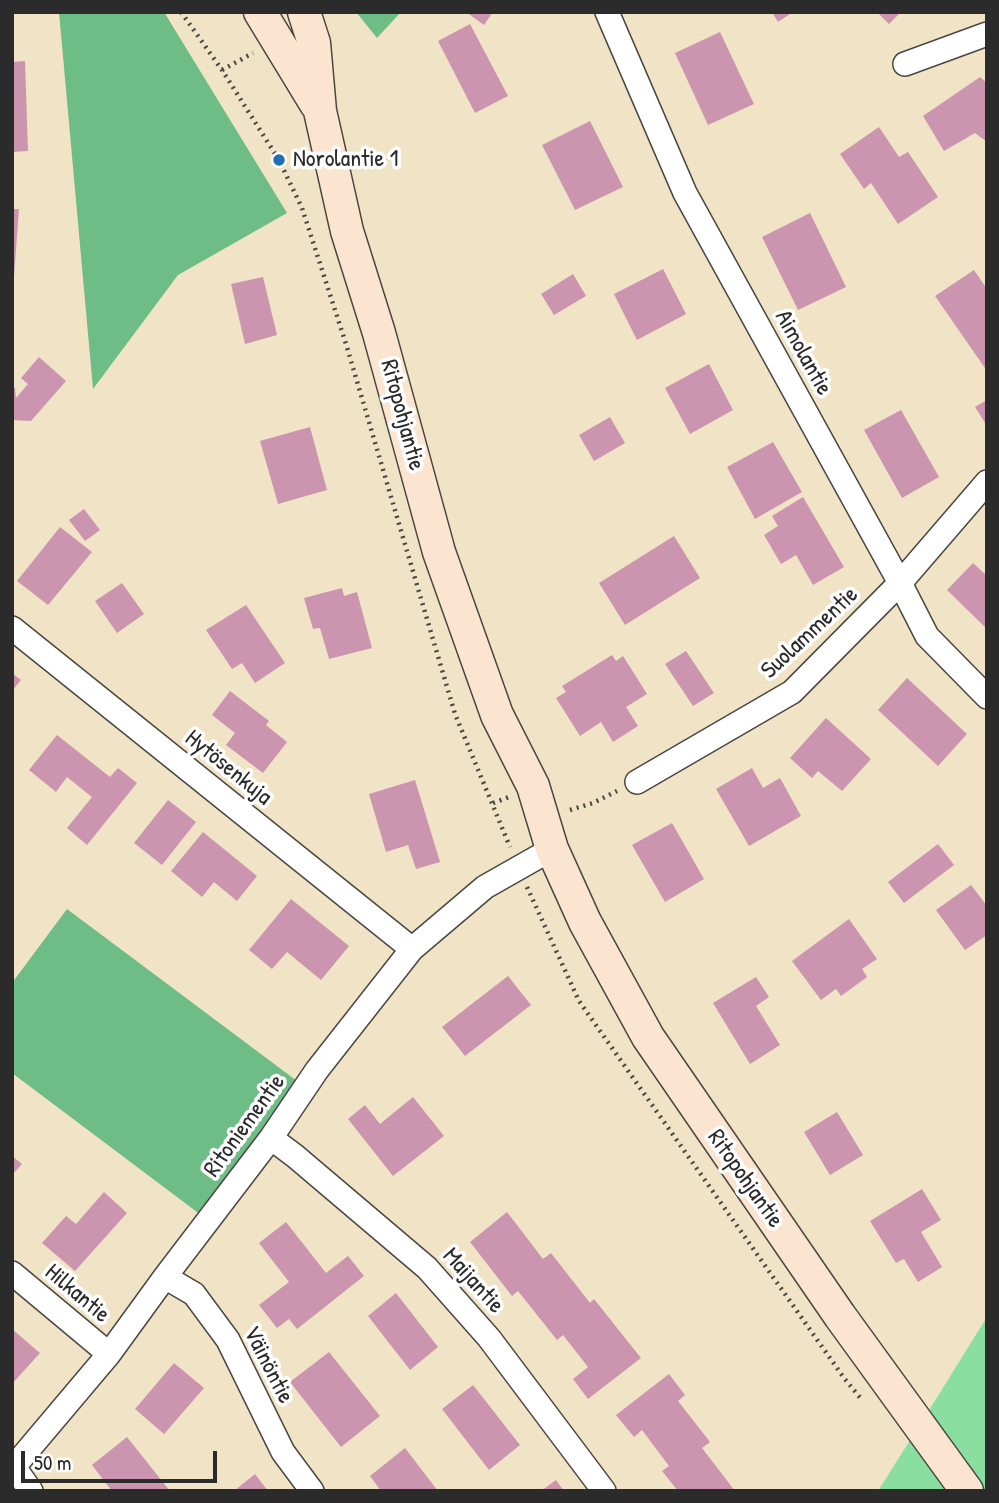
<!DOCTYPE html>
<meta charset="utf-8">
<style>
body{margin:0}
#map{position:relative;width:999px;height:1503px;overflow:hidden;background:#f0e3c6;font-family:"Patrick Hand",sans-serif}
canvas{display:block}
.frame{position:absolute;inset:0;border:14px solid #2b2b2b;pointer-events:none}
.scale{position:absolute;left:21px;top:1451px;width:196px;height:32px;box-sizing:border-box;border:4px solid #2b2b2b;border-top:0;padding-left:9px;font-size:21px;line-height:24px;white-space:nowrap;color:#2b2b2b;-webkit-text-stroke:5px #fff;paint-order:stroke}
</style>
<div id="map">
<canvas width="999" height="1503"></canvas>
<div class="frame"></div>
<div class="scale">50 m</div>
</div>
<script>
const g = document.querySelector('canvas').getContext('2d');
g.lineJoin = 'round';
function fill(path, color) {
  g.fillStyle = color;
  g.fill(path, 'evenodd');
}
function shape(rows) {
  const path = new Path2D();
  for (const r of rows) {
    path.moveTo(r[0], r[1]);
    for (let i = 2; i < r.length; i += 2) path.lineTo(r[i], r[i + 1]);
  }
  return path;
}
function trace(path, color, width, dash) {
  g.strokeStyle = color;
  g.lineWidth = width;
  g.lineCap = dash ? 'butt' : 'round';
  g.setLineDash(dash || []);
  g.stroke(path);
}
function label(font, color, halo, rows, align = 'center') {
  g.font = font + ' "Patrick Hand",sans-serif';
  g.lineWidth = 7;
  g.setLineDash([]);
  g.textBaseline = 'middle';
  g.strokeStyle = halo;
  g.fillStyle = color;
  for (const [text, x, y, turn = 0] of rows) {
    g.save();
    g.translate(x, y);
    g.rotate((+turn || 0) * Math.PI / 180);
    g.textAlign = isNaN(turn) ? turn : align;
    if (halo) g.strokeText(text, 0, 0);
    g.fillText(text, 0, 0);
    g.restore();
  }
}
fill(shape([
 [987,1317,987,1491,878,1491,936,1399]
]), '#89dea0');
fill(shape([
 [59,12,164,12,287,213,178,275,93,389],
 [356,12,401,12,377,38],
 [67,909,301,1084,201,1215,12,1073,12,983]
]), '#6ebd86');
fill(shape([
 [466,12,493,12,484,25],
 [772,12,793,12,778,22],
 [877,12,901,12,889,24],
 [470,24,508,96,475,113,438,41],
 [720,32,754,104,708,125,675,53],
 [25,61,28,151,12,152,12,62],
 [980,77,987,83,987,142,975,133,944,151,923,116],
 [590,121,623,187,575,210,542,145],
 [879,127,899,157,908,152,938,197,898,224,871,183,864,189,840,154],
 [12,209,19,209,14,277,12,277],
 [810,213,846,287,798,310,762,237],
 [663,269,686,314,637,340,614,294],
 [974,270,987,289,987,371,935,296],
 [573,274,586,296,554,315,541,294],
 [263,277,277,335,245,344,231,284],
 [39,357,66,381,31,421,12,420,12,388,15,388,16,398,28,384,21,378],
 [709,364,733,410,690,434,665,388],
 [987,400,987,426,975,407],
 [901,410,939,477,902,498,864,430],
 [610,417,625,443,594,461,579,435],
 [310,427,327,490,278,504,260,441],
 [773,442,802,492,755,519,727,467],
 [803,497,844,567,813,585,796,555,781,564,764,535,778,526,772,516],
 [84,509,100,530,85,541,69,520],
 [60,527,92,552,48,605,17,581],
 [674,536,700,578,625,625,599,583],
 [973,563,987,576,987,629,947,590],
 [122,583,144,614,117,633,95,601],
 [342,588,344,596,357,592,372,648,329,659,320,628,313,629,304,598],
 [843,592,852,601,836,616,827,607],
 [246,605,285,663,255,683,242,663,232,669,206,630],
 [686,651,714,693,693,706,665,664],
 [612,655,616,661,623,656,647,694,626,707,638,726,613,742,601,722,580,736,556,698,566,692,562,686],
 [12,673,21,680,12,691],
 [907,678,967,734,938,766,878,710],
 [230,691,269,721,266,725,287,742,263,773,226,745,235,733,212,715],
 [826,718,871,759,842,791,818,771,812,778,790,758],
 [57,735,110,777,118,768,137,783,87,845,67,828,92,797,67,777,56,792,29,770],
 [752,768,763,788,780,778,801,816,749,846,716,789],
 [415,780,440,862,416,869,408,845,386,852,369,794],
 [168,800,196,822,162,865,134,843],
 [672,823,704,879,665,902,632,845],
 [203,832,257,876,237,901,214,882,202,897,171,871],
 [938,844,954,865,904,903,888,882],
 [971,885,987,906,987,935,965,950,936,910],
 [291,899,349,946,321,980,287,952,272,969,249,950],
 [849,919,877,959,862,969,867,977,841,996,836,989,821,1000,792,961],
 [508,976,531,1005,465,1056,442,1027],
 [756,977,769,997,756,1006,780,1045,750,1064,713,1003],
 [413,1097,444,1136,393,1176,348,1119,365,1105,380,1124],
 [837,1112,863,1155,830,1175,804,1132],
 [12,1156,22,1164,12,1175],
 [922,1189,941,1220,921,1232,942,1267,918,1282,904,1259,896,1263,870,1221],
 [104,1192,127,1213,75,1271,42,1243,66,1216,76,1224],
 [507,1212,543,1259,551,1253,590,1303,594,1299,641,1358,588,1399,573,1379,588,1367,563,1335,557,1340,518,1291,512,1296,470,1242],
 [286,1222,326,1273,348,1256,364,1276,297,1329,289,1319,277,1328,259,1305,289,1282,259,1243],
 [396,1293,438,1347,410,1370,368,1316],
 [12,1329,40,1353,12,1384],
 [329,1352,380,1416,341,1447,290,1382],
 [174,1363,204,1388,164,1434,135,1409],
 [669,1374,685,1395,678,1401,710,1442,702,1448,735,1491,678,1491,662,1471,669,1466,642,1430,634,1437,616,1415],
 [473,1385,520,1445,489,1470,442,1409],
 [127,1437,170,1491,112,1491,92,1465],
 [405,1448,438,1491,381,1491,370,1476],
 [255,1474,268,1491,234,1491],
 [556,1480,564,1491,541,1491]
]), '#cb95af');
const minor = shape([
 [607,12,685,193,900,583,927,636,987,697],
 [905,64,987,34],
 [12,628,412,949],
 [637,782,792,692,900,583,987,482],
 [271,1138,295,1156,427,1268,489,1338,604,1491],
 [12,1273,109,1354],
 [165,1277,194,1294,228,1340,283,1452,312,1491],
 [14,1467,31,1491],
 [12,1469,109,1354,165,1277,271,1138,317,1070,412,949,485,887,552,849]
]);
const secondary = shape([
 [260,12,316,104],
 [304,12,314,43,320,111,347,231,379,333,439,552,497,715,533,786,552,849,585,922,648,1037,840,1316,967,1491]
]);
trace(minor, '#494742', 26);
trace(secondary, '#494742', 35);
trace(shape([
 [181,12,222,70,279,160,302,208,346,344,455,714,510,847],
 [222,70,253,53],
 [493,803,509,797],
 [570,810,593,803,617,791],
 [527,887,579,1001,844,1378,862,1400]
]), '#494742', 4.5, [2, 5]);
trace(minor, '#fff', 23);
trace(secondary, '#fce5d0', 32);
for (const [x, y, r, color] of [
 [279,160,7,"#1f6fb2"]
]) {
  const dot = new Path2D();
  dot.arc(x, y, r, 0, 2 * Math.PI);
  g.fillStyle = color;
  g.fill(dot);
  trace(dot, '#fff', 2.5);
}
label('24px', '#2b2b2b', '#fff', [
 ["Norolantie 1",293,160]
], 'left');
label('24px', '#2b2b2b', '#fff', [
 ["Aimolantie",803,353,61],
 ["Ritopohjantie",402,415,75],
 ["Suolammentie",810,633,-43],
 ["Hytösenkuja",228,768,39],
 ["Ritoniementie",245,1126,-54],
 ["Ritopohjantie",745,1179,55],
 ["Maijantie",473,1281,48],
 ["Hilkantie",77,1294,40],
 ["Väinöntie",268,1365,63]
]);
</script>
